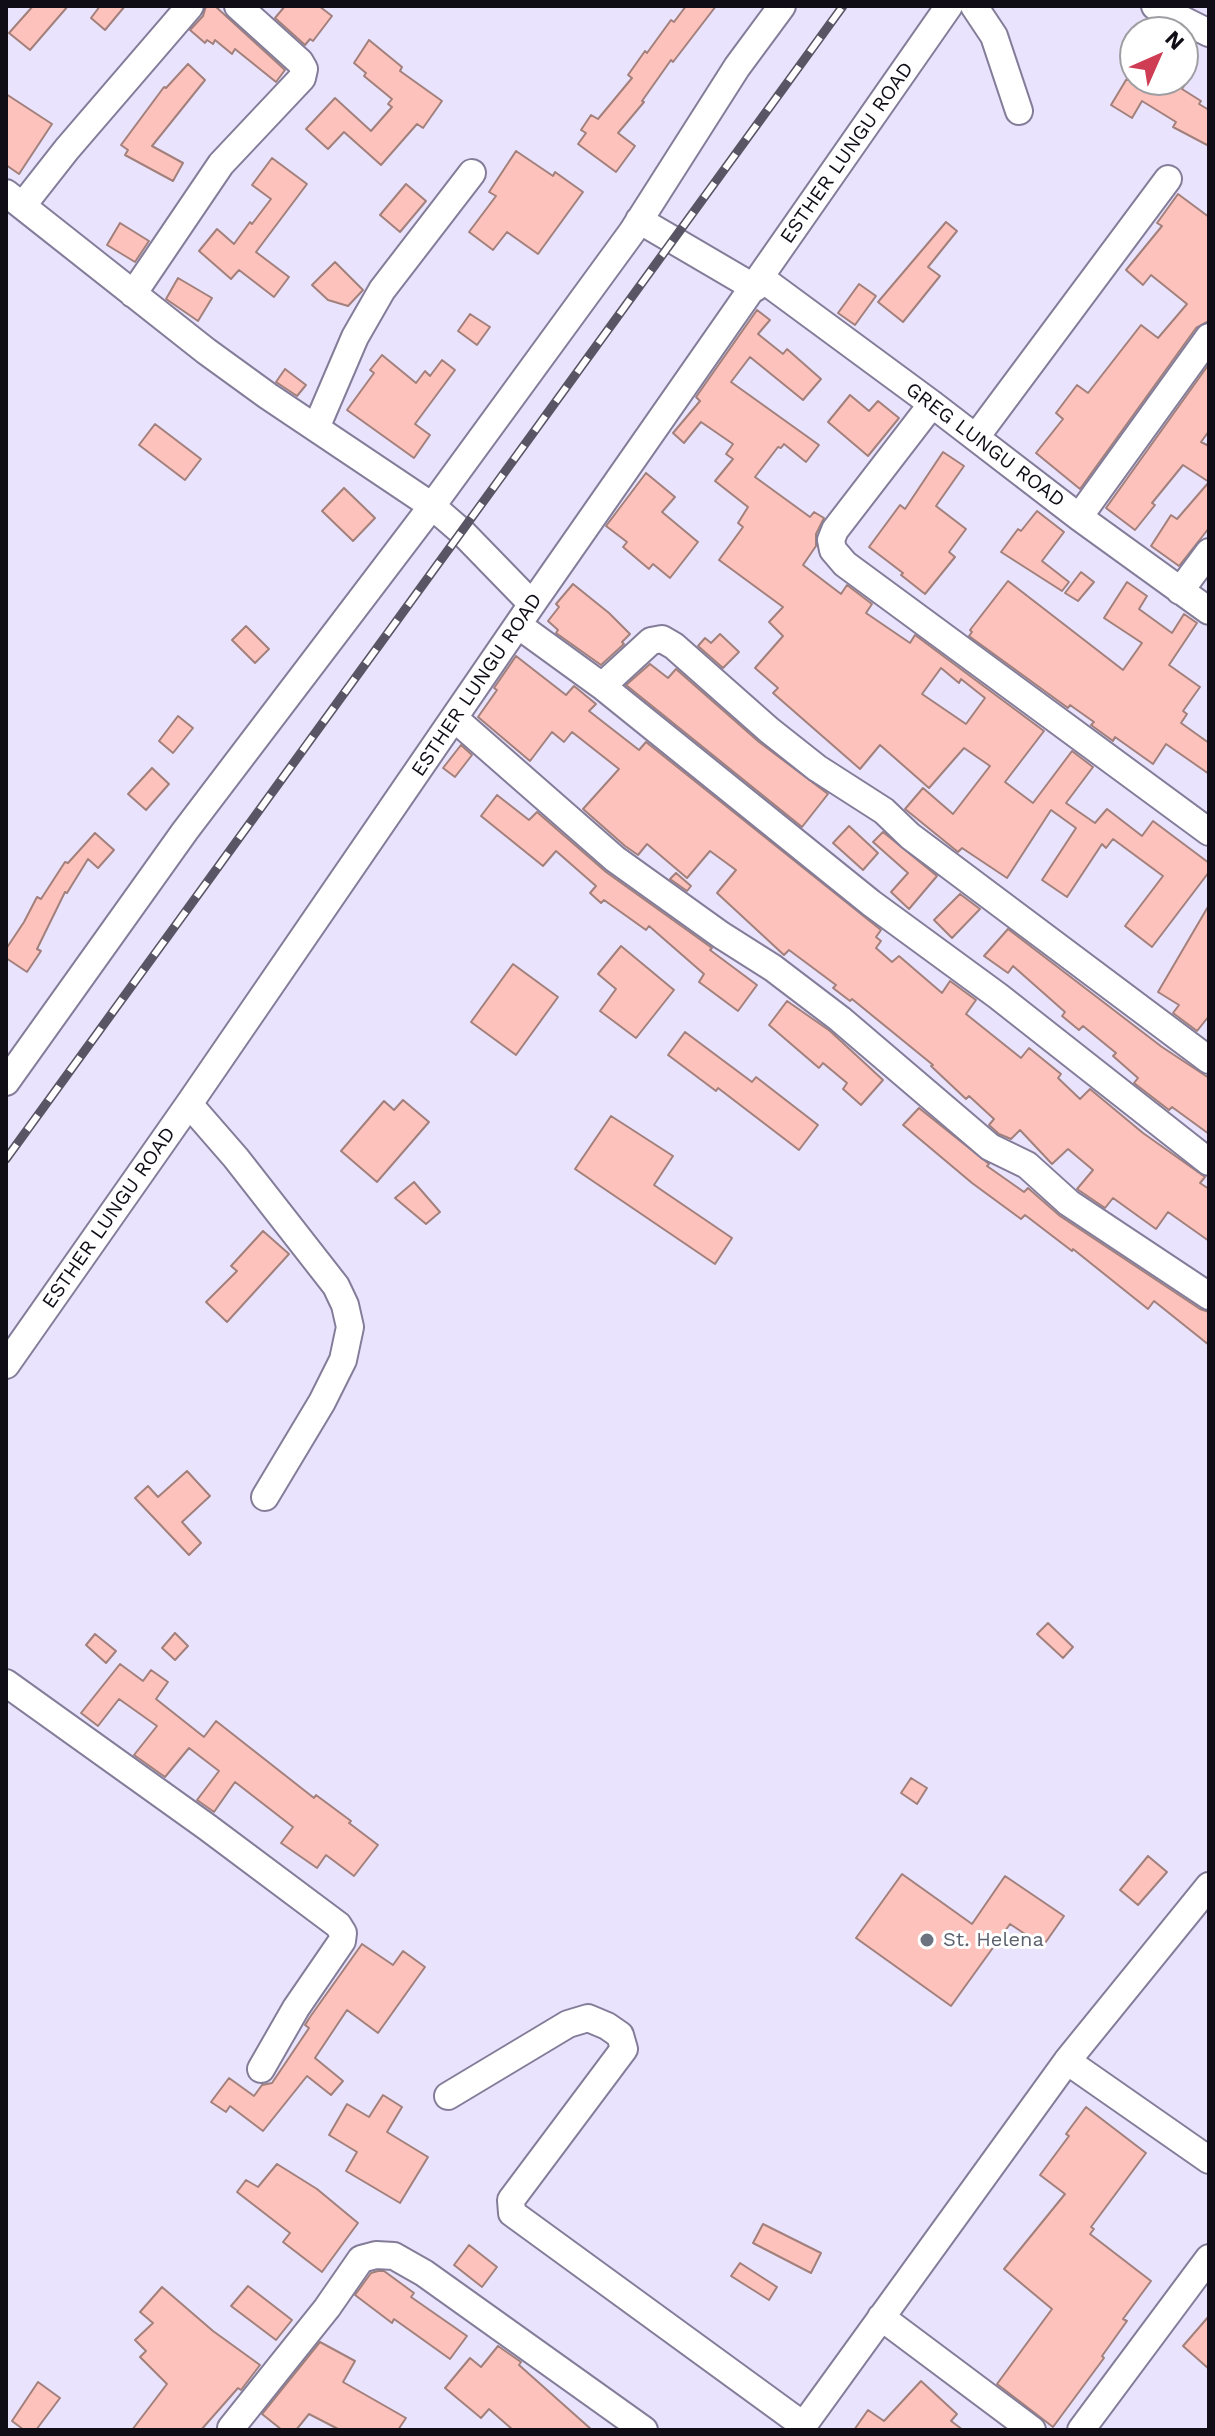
<!DOCTYPE html>
<style>
body{margin:0}
#map{position:relative;width:1215px;height:2436px;overflow:hidden;background:#eae3fd;font-family:"Work Sans",sans-serif}
canvas{display:block}
.frame{position:absolute;inset:0;border:8px solid #100d17;pointer-events:none}
.north{position:absolute;left:1119px;top:16px;width:80px;height:80px;box-sizing:border-box;background:#fff;border:2px solid #9f9ea2;border-radius:50%;rotate:45deg;font-size:22px;font-weight:700;line-height:32px;text-align:center;color:#100d17}
.north::after{content:'';display:block;margin:auto;width:28px;height:36px;background:#ce3d53;clip-path:polygon(50% 0,100% 100%,50% 72%,0 100%)}
</style>
<div id="map">
<canvas width="1215" height="2436"></canvas>
<div class="frame"></div>
<div class="north">N</div>
</div>
<script>
const g = document.querySelector('canvas').getContext('2d');
g.lineJoin = 'round';
function fill(path, color) {
  g.fillStyle = color;
  g.fill(path, 'evenodd');
}
function shape(rows) {
  const path = new Path2D();
  for (const r of rows) {
    path.moveTo(r[0], r[1]);
    for (let i = 2; i < r.length; i += 2) path.lineTo(r[i], r[i + 1]);
  }
  return path;
}
function trace(path, color, width, dash) {
  g.strokeStyle = color;
  g.lineWidth = width;
  g.lineCap = dash ? 'butt' : 'round';
  g.setLineDash(dash || []);
  g.stroke(path);
}
function label(font, color, halo, rows, align = 'center') {
  g.font = font + ' "Work Sans",sans-serif';
  g.lineWidth = 6;
  g.setLineDash([]);
  g.textBaseline = 'middle';
  g.strokeStyle = halo;
  g.fillStyle = color;
  for (const [text, x, y, turn = 0] of rows) {
    g.save();
    g.translate(x, y);
    g.rotate((+turn || 0) * Math.PI / 180);
    g.textAlign = isNaN(turn) ? turn : align;
    if (halo) g.strokeText(text, 0, 0);
    g.fillText(text, 0, 0);
    g.restore();
  }
}
const building = shape([
 [33,6,68,6,30,50,9,33,33,6],
 [100,6,125,6,105,30,91,18,100,6],
 [206,6,215,6,285,70,276,82,235,49,232,54,215,40,213,44,207,40,205,43,190,30,203,16,206,6],
 [285,6,319,6,332,16,313,41,310,39,305,45,275,18,285,6],
 [686,6,716,6,673,62,671,60,642,101,644,102,618,133,635,146,616,172,578,144,586,133,581,130,591,115,598,119,632,78,628,75,645,51,647,53,671,20,674,22,686,6],
 [369,40,402,67,400,71,442,101,423,128,417,124,381,165,344,132,328,149,306,129,335,98,371,131,392,107,388,104,392,99,364,76,366,73,354,63,369,40],
 [188,64,205,80,152,146,183,163,173,181,125,155,128,150,121,145,164,87,166,88,188,64],
 [1126,80,1188,80,1182,89,1201,101,1199,104,1209,110,1209,146,1173,127,1176,122,1142,101,1132,118,1111,105,1126,80],
 [6,94,52,124,19,174,6,165,6,94],
 [516,151,553,176,555,172,583,192,538,254,507,232,493,250,469,232,496,196,489,192,516,151],
 [272,158,307,184,256,252,289,277,274,297,239,270,231,279,199,251,217,229,234,244,250,222,252,224,271,199,252,185,272,158],
 [406,184,426,201,400,232,380,215,406,184],
 [1178,194,1209,217,1209,321,1196,328,1080,489,1036,453,1063,419,1056,413,1077,385,1088,393,1141,325,1158,338,1187,304,1151,275,1143,285,1126,270,1162,226,1157,223,1178,194],
 [946,222,957,231,928,267,940,276,903,322,878,302,946,222],
 [120,223,149,241,135,262,107,245,120,223],
 [335,262,363,290,348,306,328,300,312,285,335,262],
 [178,278,212,298,198,321,166,299,178,278],
 [859,284,876,296,855,325,838,313,859,284],
 [757,310,770,320,758,334,783,354,787,349,821,379,803,400,750,357,731,382,819,445,806,462,784,444,781,448,778,447,755,477,810,517,814,512,824,518,816,534,816,546,803,565,841,594,847,585,872,604,866,613,910,643,915,635,1044,731,1005,782,1033,803,1072,751,1093,767,1066,803,1095,823,1107,809,1142,836,1153,821,1209,863,1209,872,1152,947,1125,926,1163,876,1113,839,1106,848,1102,844,1067,897,1042,880,1076,828,1051,810,1007,878,962,848,958,852,905,809,923,788,953,814,990,766,964,748,929,788,880,745,860,769,773,693,778,688,755,668,783,636,769,622,783,607,719,560,743,527,738,523,748,507,715,481,733,459,726,454,733,444,701,422,684,443,673,433,700,401,696,397,757,310],
 [941,668,959,683,961,679,985,698,966,724,922,694,941,668],
 [470,314,490,327,477,345,458,331,470,314],
 [382,355,416,383,425,371,430,376,442,360,455,370,415,424,430,435,414,458,347,410,374,373,370,370,382,355],
 [1209,364,1209,431,1201,442,1209,446,1209,482,1183,465,1152,503,1155,505,1135,530,1106,508,1209,364],
 [285,369,306,385,297,396,276,382,285,369],
 [850,395,869,411,878,401,899,418,868,456,828,422,850,395],
 [155,424,201,459,185,480,139,445,155,424],
 [943,452,964,466,936,506,966,529,949,552,955,557,925,594,901,575,903,573,869,547,900,505,905,509,943,452],
 [646,473,675,497,662,512,698,542,670,578,653,564,649,569,623,547,627,542,606,526,646,473],
 [1209,482,1209,528,1179,566,1151,546,1171,515,1177,519,1209,482],
 [344,488,375,518,353,541,322,511,344,488],
 [1037,511,1064,532,1042,561,1069,582,1062,591,1001,552,1018,529,1021,531,1037,511],
 [1081,572,1094,582,1078,601,1065,593,1081,572],
 [1008,581,1123,670,1142,643,1104,618,1127,582,1147,596,1139,609,1172,633,1184,614,1197,623,1169,665,1200,687,1183,711,1187,714,1181,723,1209,743,1209,774,1166,744,1153,764,1115,737,1113,741,1091,725,1094,722,1070,705,1068,708,969,636,972,632,970,630,1008,581],
 [573,584,609,613,630,634,622,642,624,644,601,665,556,633,558,630,548,621,559,607,556,604,573,584],
 [246,626,269,649,255,663,232,640,246,626],
 [720,634,739,652,723,668,698,646,705,638,711,643,720,634],
 [516,656,566,695,574,686,596,704,589,711,639,750,646,742,881,930,876,937,881,941,876,948,892,962,899,956,942,993,950,981,976,1000,966,1014,1021,1058,1029,1048,1061,1074,1058,1078,1080,1099,1090,1089,1143,1133,1205,1177,1200,1183,1209,1189,1209,1241,1168,1212,1156,1229,1113,1198,1105,1208,1077,1189,1093,1170,1068,1149,1052,1164,1020,1130,1011,1139,999,1134,989,1125,994,1119,969,1096,966,1099,931,1066,933,1065,852,999,850,1001,833,988,836,985,789,950,784,955,717,893,736,870,710,851,687,878,647,844,638,855,625,846,583,809,619,769,572,732,564,742,552,732,530,761,478,717,497,690,494,688,516,656],
 [650,664,668,678,676,669,759,742,828,794,802,827,626,685,650,664],
 [178,716,193,728,173,753,159,741,178,716],
 [461,745,472,755,455,777,443,768,461,745],
 [152,768,169,784,146,810,128,794,152,768],
 [497,795,529,820,537,812,606,872,712,948,710,950,757,985,738,1011,699,982,704,974,649,926,646,930,604,900,601,903,590,893,596,886,556,851,543,866,481,816,497,795],
 [849,826,878,853,863,870,833,843,849,826],
 [883,832,937,876,909,909,891,892,908,873,873,842,883,832],
 [95,833,114,850,98,868,88,859,67,893,65,892,37,949,41,951,27,972,6,958,6,949,24,922,37,897,41,899,65,862,68,863,95,833],
 [676,873,691,886,687,891,670,879,676,873],
 [960,894,980,909,952,938,934,920,960,894],
 [1209,905,1209,1016,1197,1031,1173,1013,1179,1005,1158,992,1209,905],
 [1008,929,1162,1047,1209,1078,1209,1134,1172,1107,1169,1110,1134,1083,1138,1078,1113,1056,1116,1053,1083,1026,1079,1030,1062,1016,1065,1012,1013,966,1008,973,984,956,1008,929],
 [621,946,674,990,636,1038,600,1011,616,989,598,974,621,946],
 [513,964,558,997,516,1055,471,1022,513,964],
 [787,1001,830,1031,883,1080,861,1105,843,1089,847,1083,823,1063,819,1068,769,1025,787,1001],
 [685,1032,752,1082,756,1077,818,1125,799,1150,718,1088,716,1091,668,1055,685,1032],
 [403,1100,429,1122,377,1182,341,1151,384,1101,394,1110,403,1100],
 [919,1108,989,1164,987,1166,1024,1192,1028,1188,1060,1216,1200,1309,1209,1312,1209,1345,1154,1301,1148,1309,1073,1249,1072,1251,1025,1215,1021,1219,972,1183,903,1125,919,1108],
 [611,1116,673,1156,654,1185,732,1238,715,1264,575,1169,611,1116],
 [414,1182,440,1212,426,1224,395,1198,414,1182],
 [263,1231,289,1254,227,1322,206,1302,237,1271,231,1266,263,1231],
 [187,1471,210,1496,182,1522,201,1543,189,1555,135,1498,148,1486,158,1497,187,1471],
 [1048,1623,1073,1647,1063,1658,1037,1634,1048,1623],
 [175,1633,188,1646,175,1660,162,1648,175,1633],
 [95,1634,116,1651,106,1663,86,1645,95,1634],
 [120,1664,143,1681,151,1670,168,1682,156,1699,204,1737,216,1721,314,1798,316,1795,351,1821,349,1823,378,1845,354,1876,326,1855,317,1868,281,1843,293,1827,235,1782,214,1812,197,1800,219,1771,189,1748,165,1777,134,1755,157,1726,119,1699,98,1726,81,1713,120,1664],
 [911,1778,927,1788,917,1804,901,1793,911,1778],
 [1148,1856,1167,1872,1138,1905,1120,1890,1148,1856],
 [902,1874,972,1924,1005,1876,1064,1916,1043,1946,1010,1924,951,2006,856,1938,902,1874],
 [362,1944,393,1965,403,1951,425,1967,378,2033,347,2010,315,2058,343,2081,331,2095,307,2076,263,2131,230,2106,226,2112,211,2102,229,2078,254,2096,262,2085,272,2083,309,2028,305,2025,310,2017,362,1944],
 [383,2095,402,2107,387,2132,428,2157,400,2203,346,2171,357,2152,329,2135,347,2104,369,2117,383,2095],
 [1086,2107,1146,2153,1091,2227,1094,2229,1090,2234,1151,2281,1123,2319,1127,2321,1102,2356,1104,2358,1053,2427,997,2384,1052,2309,1004,2269,1065,2194,1040,2175,1069,2136,1066,2134,1086,2107],
 [277,2164,317,2189,358,2223,322,2272,283,2242,290,2233,237,2192,246,2180,258,2187,277,2164],
 [763,2224,821,2253,811,2273,753,2243,763,2224],
 [469,2245,497,2267,482,2287,454,2265,469,2245],
 [740,2263,777,2287,769,2300,731,2276,740,2263],
 [378,2271,384,2271,414,2293,411,2297,467,2336,450,2359,394,2319,392,2323,355,2295,371,2273,378,2271],
 [248,2286,292,2320,276,2340,231,2306,248,2286],
 [162,2287,213,2331,260,2365,241,2390,238,2388,201,2430,132,2430,167,2384,140,2357,146,2351,135,2340,153,2323,140,2312,162,2287],
 [1209,2316,1209,2369,1183,2346,1209,2316],
 [320,2342,355,2361,343,2382,406,2418,398,2430,340,2430,309,2414,296,2430,282,2430,262,2414,320,2342],
 [498,2346,521,2362,519,2365,592,2430,513,2430,489,2409,481,2418,445,2388,470,2358,481,2367,498,2346],
 [921,2381,957,2414,951,2421,963,2430,854,2430,868,2410,884,2421,921,2381],
 [38,2382,60,2398,36,2430,24,2430,12,2421,38,2382]
]);
fill(building, '#fdc2bc');
trace(building, '#a2807c', 2);
const minor = shape([
 [974,6,994,36,1019,111],
 [1155,6,1209,33],
 [6,193,206,351,268,396,432,506,462,532,532,604],
 [23,205,67,149,190,6],
 [639,220,755,288],
 [761,278,932,404,1079,517,1209,611],
 [133,294,221,164,302,78,304,69,300,62,238,6],
 [932,404,835,530,831,540,833,550,845,564,1209,832],
 [316,428,355,337,382,290,472,173],
 [976,437,1168,179],
 [1079,517,1209,337],
 [1180,591,1209,552],
 [518,625,602,686,871,903,998,996,1209,1162],
 [602,686,651,641,662,639,674,646,769,730,817,768,884,811,910,836,1209,1060],
 [454,718,615,859,721,935,773,968,840,1019,990,1147,1027,1165,1069,1203,1209,1296],
 [6,1082,185,831,432,506,632,232,737,67,782,6],
 [189,1104,236,1158,336,1286,345,1305,350,1327,343,1360,322,1402,265,1497],
 [6,1365,189,1104,532,604,949,6],
 [6,1683,207,1827,338,1925,343,1933,342,1941,296,2008,261,2069],
 [1067,2061,1209,2160],
 [448,2096,568,2024,588,2018,607,2026,620,2035,624,2049,511,2200,512,2213,803,2425],
 [881,2317,1032,2430],
 [231,2428,327,2308,361,2259,376,2255,394,2256,424,2273,644,2430],
 [800,2430,1067,2061,1209,1886],
 [1081,2430,1209,2258]
]);
trace(minor, '#847d99', 30);
trace(minor, '#fff', 26);
const rail = shape([
 [6,1159,843,6]
]);
trace(rail, '#595564', 9);
trace(rail, '#fff', 6, [18]);
for (const [x, y, r, color] of [
 [927,1940,8,"#6b7280"]
]) {
  const dot = new Path2D();
  dot.arc(x, y, r, 0, 2 * Math.PI);
  g.fillStyle = color;
  g.fill(dot);
  trace(dot, '#fff', 3);
}
label('20px', '#100d17', '#fff', [
 ["ESTHER LUNGU ROAD",847,153,-55],
 ["GREG LUNGU ROAD",985,445,37],
 ["ESTHER LUNGU ROAD",477,685,-56],
 ["ESTHER LUNGU ROAD",109,1218,-55]
]);
label('20px', '#5b616d', '#fff', [
 ["St. Helena",943,1940]
], 'left');
</script>
